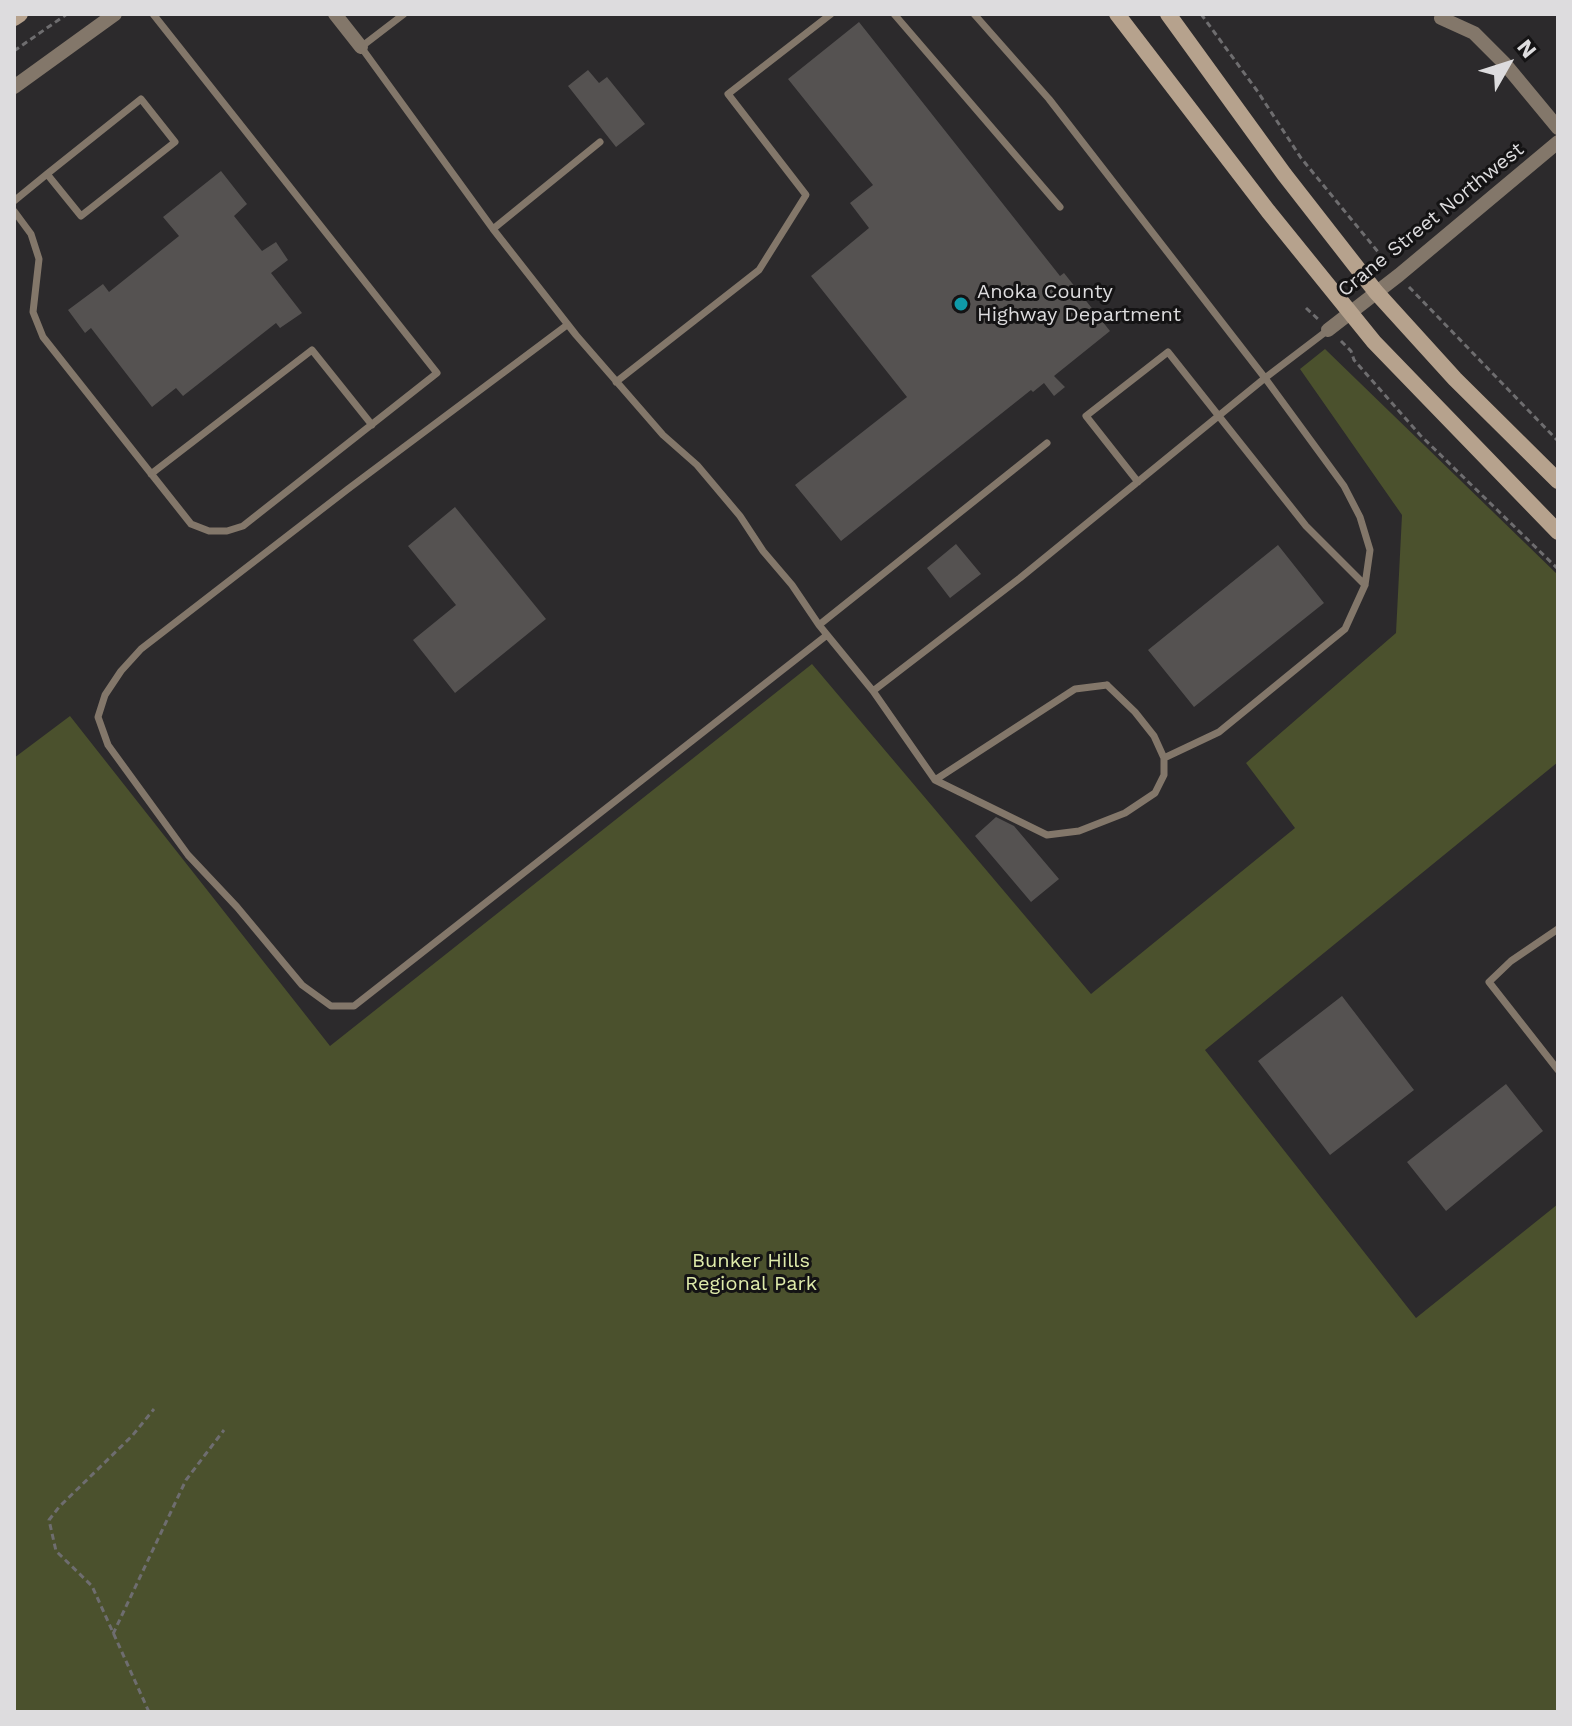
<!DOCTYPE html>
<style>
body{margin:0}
#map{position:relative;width:1572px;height:1726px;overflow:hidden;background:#2c2a2c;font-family:"Work Sans",sans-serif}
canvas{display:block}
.frame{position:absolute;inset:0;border:16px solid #dddcde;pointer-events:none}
.north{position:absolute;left:1468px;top:24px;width:80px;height:80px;-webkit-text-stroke:6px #141314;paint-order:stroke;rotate:51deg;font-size:22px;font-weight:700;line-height:32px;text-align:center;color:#dddcde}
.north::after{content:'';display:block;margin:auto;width:28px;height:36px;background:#dddcde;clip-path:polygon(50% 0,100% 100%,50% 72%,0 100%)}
</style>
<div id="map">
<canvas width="1572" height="1726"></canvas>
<div class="frame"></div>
<div class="north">N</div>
</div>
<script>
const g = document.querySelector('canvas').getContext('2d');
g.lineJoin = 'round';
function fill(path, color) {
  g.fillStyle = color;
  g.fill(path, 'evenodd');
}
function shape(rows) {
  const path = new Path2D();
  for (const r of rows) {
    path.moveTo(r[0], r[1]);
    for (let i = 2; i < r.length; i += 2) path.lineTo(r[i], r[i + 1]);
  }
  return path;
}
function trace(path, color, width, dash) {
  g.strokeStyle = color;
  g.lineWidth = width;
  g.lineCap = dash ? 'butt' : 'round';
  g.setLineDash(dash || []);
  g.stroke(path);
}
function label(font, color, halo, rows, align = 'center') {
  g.font = font + ' "Work Sans",sans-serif';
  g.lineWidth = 6;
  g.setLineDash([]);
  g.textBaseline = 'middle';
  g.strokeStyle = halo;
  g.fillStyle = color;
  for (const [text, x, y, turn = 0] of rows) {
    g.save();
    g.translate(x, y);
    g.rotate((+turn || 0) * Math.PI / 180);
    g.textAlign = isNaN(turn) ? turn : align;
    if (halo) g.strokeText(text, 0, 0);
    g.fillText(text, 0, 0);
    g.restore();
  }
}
fill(shape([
 [1325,349,1558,575,1558,762,1205,1050,1416,1318,1558,1204,1558,1712,14,1712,14,758,70,716,330,1046,812,664,1091,994,1295,828,1246,763,1396,633,1402,515,1300,369]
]), '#4b512d');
fill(shape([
 [859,22,1060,276,1064,273,1110,331,1054,376,1065,387,1054,396,1044,383,1033,392,1031,390,841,541,795,485,907,397,811,276,869,228,850,203,873,185,788,79],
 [588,70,599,83,607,77,645,124,616,147,568,86],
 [221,171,247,204,234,216,262,251,276,242,288,260,271,273,302,313,280,328,276,323,183,396,176,388,152,407,91,328,85,333,68,310,103,284,109,292,179,236,163,217],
 [455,507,546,619,455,693,413,640,456,605,408,546],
 [956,544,981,574,950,598,927,568],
 [1278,545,1324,603,1194,707,1148,650],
 [996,817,1014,826,1059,879,1031,902,975,836],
 [1342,996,1414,1090,1330,1155,1258,1061],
 [1506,1084,1543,1131,1446,1211,1407,1162]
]), '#555251');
trace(shape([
 [1201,14,1258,92,1301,158,1388,264],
 [14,51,67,14],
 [1409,287,1558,441],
 [1306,308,1318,319],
 [1341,341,1351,351,1354,360,1420,435,1558,569],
 [113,1634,186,1480,224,1430],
 [149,1712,92,1586,56,1551,49,1520,59,1507,132,1436,154,1409]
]), '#6e6d6f', 3, [6, 4]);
trace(shape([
 [404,14,361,47,493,229,576,335,663,435,697,465,740,516,763,551,792,585,819,625,873,691,935,780],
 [894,14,1060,207],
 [974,14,1049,99,1265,378,1328,330],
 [14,201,47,174,141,99,175,142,81,216,47,174],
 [14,211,31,234,39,259,33,312,43,337,191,524,209,531,227,531,243,526,437,373,153,14],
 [493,229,600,142],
 [567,325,348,489,141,649,121,671,105,695,98,717,108,745,188,855,237,907,302,985,331,1006,354,1006,827,635],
 [616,382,759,270,806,195,728,94,831,14],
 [151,474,312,350,372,425],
 [1138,482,1086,416,1168,352,1306,526,1365,585],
 [819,625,1047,443],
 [1107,685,1135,712,1154,736,1164,758,1164,775,1155,793,1125,813,1079,831,1047,835,935,780,1075,689,1107,685],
 [873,691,1020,578,1265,378,1344,486,1360,517,1370,550,1365,585,1345,629,1219,732,1164,758],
 [1558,929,1511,961,1489,982,1558,1070]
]), '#83776a', 7);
trace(shape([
 [335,14,361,47],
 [1441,18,1474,33,1505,64,1558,128],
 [14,87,115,14],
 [1328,330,1399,275,1558,142]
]), '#83776a', 14);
trace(shape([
 [1117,14,1268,211,1374,342,1558,532],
 [1168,14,1284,174,1376,292,1455,379,1558,481],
 [14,18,20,14]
]), '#b6a28d', 16);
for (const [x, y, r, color] of [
 [961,304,8,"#0f9aa8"]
]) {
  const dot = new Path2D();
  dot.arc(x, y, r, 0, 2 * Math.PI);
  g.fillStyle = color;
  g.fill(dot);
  trace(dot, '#141314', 3);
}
label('20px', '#dddcde', '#141314', [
 ["Crane Street Northwest",1431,220,-39]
]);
label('20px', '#dddcde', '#141314', [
 ["Anoka County",977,292],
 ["Highway Department",977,315]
], 'left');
label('20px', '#dfebaa', '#141314', [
 ["Bunker Hills",751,1261],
 ["Regional Park",751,1284]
]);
</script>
